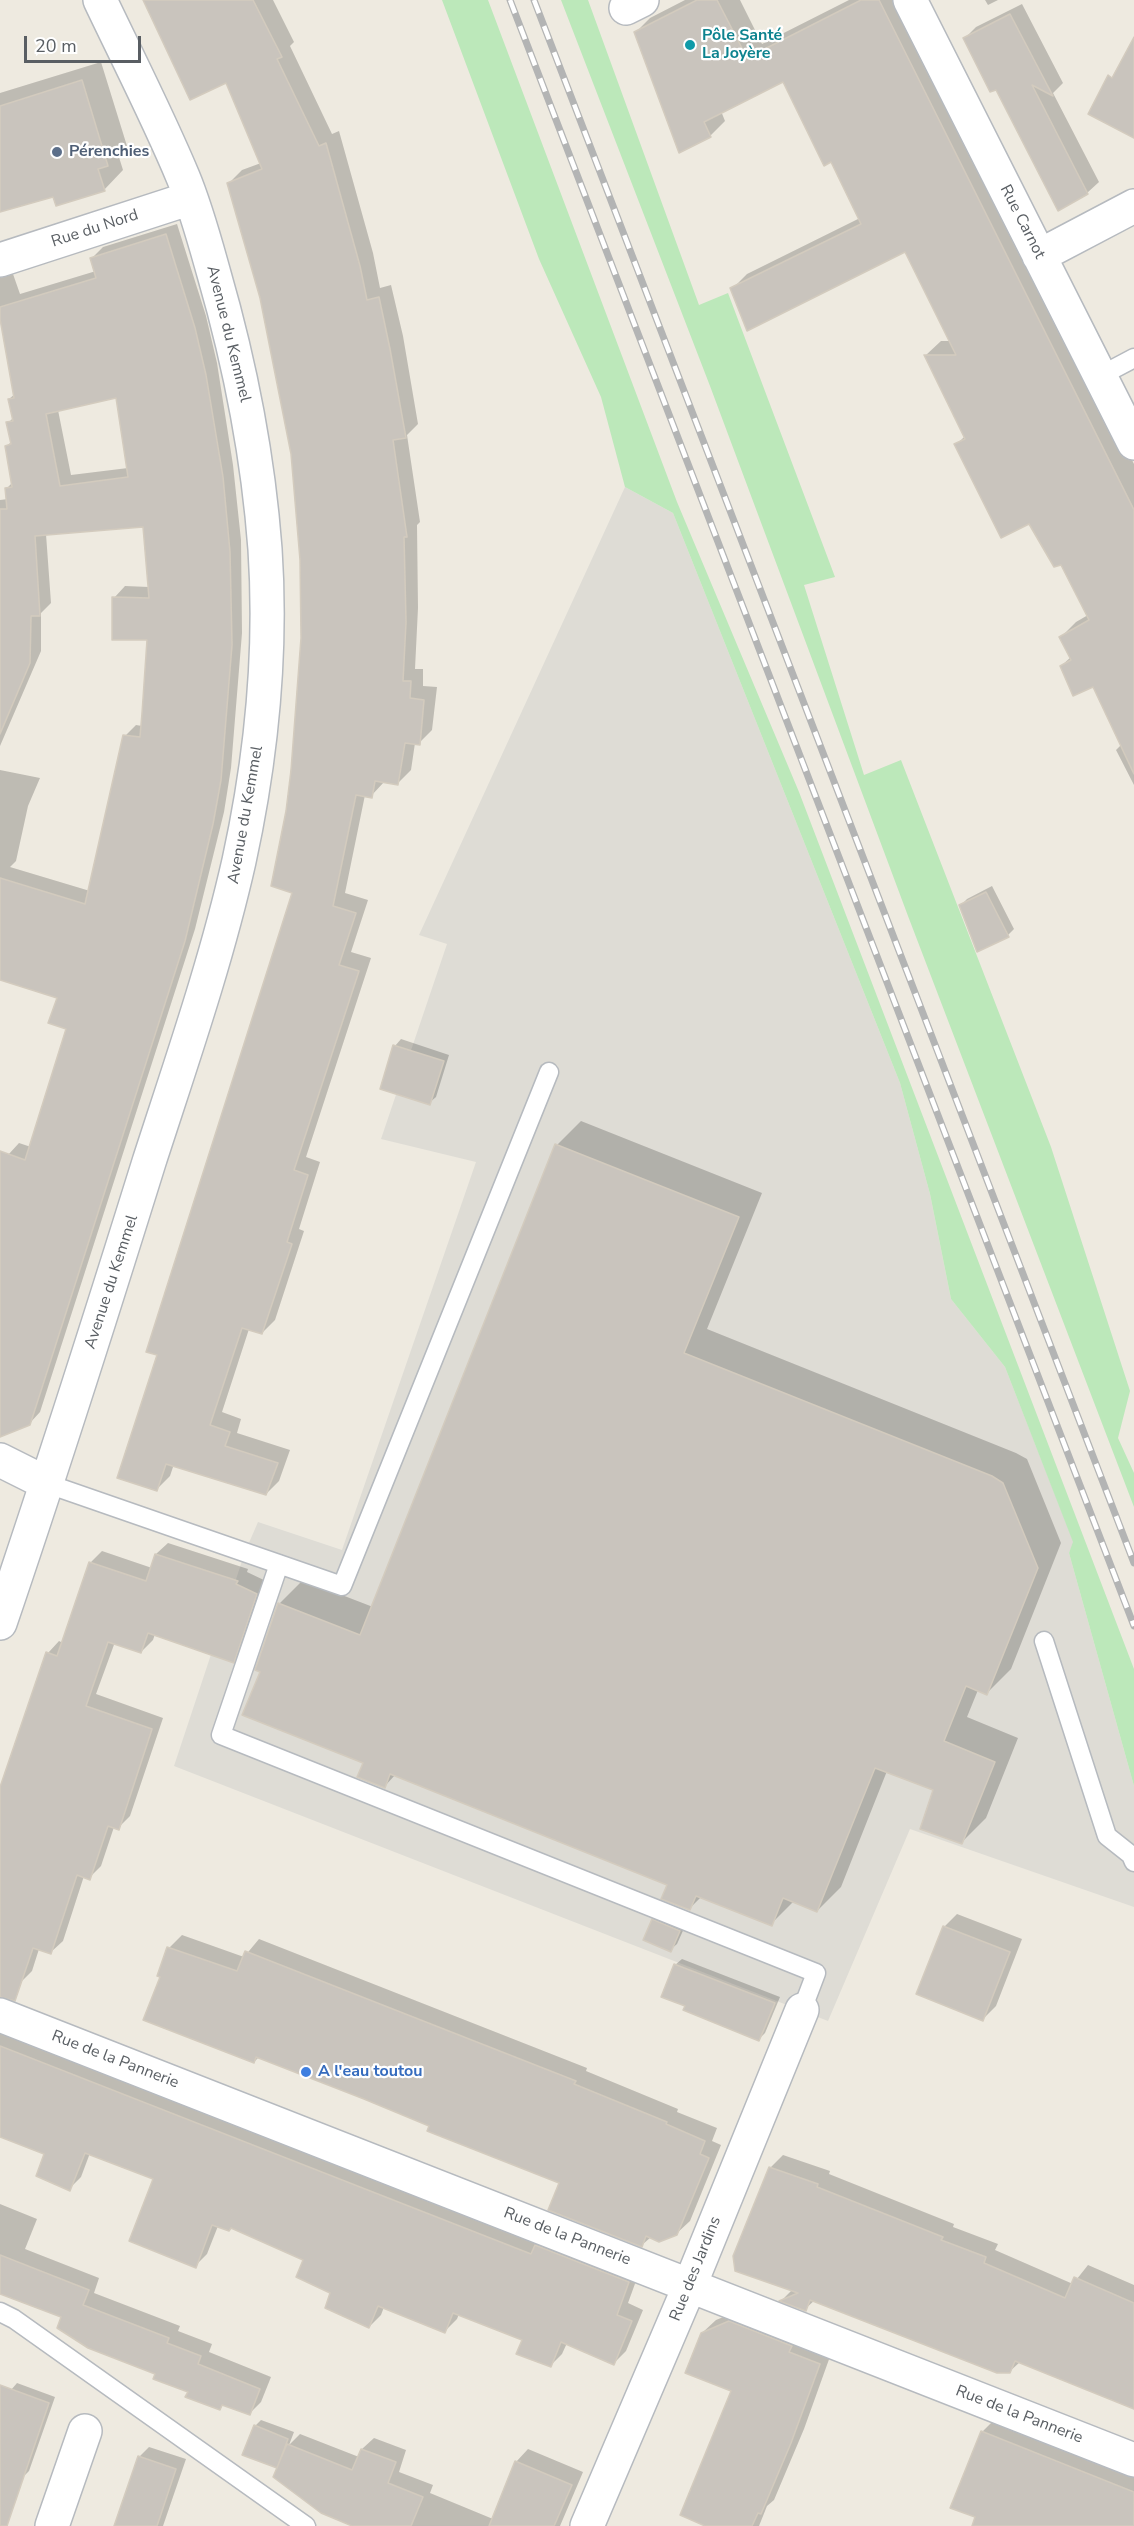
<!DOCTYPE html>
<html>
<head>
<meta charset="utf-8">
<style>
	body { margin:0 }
	#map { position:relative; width:1134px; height:2526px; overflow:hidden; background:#eeeae0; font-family:"Nunito Sans",sans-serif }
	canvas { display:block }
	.scale { position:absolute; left:24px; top:36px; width:117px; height:27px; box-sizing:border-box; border:3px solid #595e63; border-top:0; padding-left:8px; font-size:18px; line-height:21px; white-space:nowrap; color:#595e63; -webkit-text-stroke:4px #fff; paint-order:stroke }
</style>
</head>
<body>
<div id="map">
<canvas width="1134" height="2526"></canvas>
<div class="scale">20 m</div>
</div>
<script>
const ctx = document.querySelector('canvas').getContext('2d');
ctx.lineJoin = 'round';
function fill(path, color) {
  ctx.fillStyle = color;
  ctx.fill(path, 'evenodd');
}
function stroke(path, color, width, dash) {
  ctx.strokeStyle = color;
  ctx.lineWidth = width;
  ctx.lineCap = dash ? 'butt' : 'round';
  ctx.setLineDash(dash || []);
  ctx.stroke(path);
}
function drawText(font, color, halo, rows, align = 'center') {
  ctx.font = font + ' "Nunito Sans",sans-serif';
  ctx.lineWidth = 4.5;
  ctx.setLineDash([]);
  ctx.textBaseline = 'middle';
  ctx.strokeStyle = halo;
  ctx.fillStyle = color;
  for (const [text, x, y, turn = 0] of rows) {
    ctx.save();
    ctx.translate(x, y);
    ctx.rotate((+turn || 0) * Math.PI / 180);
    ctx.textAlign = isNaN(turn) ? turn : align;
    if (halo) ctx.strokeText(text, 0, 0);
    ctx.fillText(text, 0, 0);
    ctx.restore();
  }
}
const industrial = new Path2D(`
	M625 487 673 513 900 1083 930 1194 951 1299 1005 1367 1074 1543 1069 1553 1134 1786V1907L910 1829 828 2021 174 1766 245 1552 258 1522 342 1550 476 1162 381 1139 447 944 419 935Z`);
const green = new Path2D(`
	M442 0H488L677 502 799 792 1134 1669V1786L1069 1553 1073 1542 1005 1367 951 1299 930 1194 900 1083 673 513 625 487 601 397 539 259Z
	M561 0H588L699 305 728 293 835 577 804 585 864 775 901 760 1051 1147 1130 1391 1118 1438 1134 1473V1507L908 916 710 386Z`);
const shadow = new Path2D(`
	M145 0H273L294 42 290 46 332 134 339 131 373 253 380 288 391 285 403 336 418 424 407 435 420 522 417 525 418 608 415 669H423V686L437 687 432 730 419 743H415L411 770 398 783 385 781 371 796 365 795 345 893 368 900 351 952 371 958 306 1157 320 1162 299 1229 304 1231 275 1320 262 1333 249 1329 222 1412 241 1419 237 1433 290 1450 279 1481 266 1494 174 1464 170 1476 157 1489 159 1354 294 892 287 811 303 638 301 560 292 453 262 298 229 183 242 170 261 163 226 81Z
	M685 0H740L762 44 849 0H901L1134 464V785L1116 750 1122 744 1093 685 1061 666 1071 657 1061 637 1076 622 1088 615 1062 563 1030 522 956 445 965 436 926 355 941 341H951L905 250 732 289 747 274 860 218 832 160 784 80 721 111 725 121 710 136 635 33 650 18Z
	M985 0H998L988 5Z
	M1022 4 1063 83 1053 93 1099 182 1087 193 1058 209 996 88 965 38 976 27Z
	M101 62 127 146 118 154 123 170 104 190 54 195 0 193V93Z
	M177 224 206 316 217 363 233 465 241 540 242 633 231 768 224 812 195 929 40 1412 29 1424H0V1179L8 1155 19 1143 31 1147 68 1028 59 997 0 978V770L40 778 28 806 16 861 10 867 90 891 125 736 136 725 142 726 149 639 114 598 125 586 149 587 145 526 46 534 51 603 41 613V651L0 746V500L8 499 6 489 13 482 7 446 12 441 8 423 13 418 9 399 15 394 2 320H0V278L13 274 20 294 96 271 92 258 103 247ZM117 396 128 468 71 475 58 410Z
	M992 886 1014 929 1008 935 961 905 967 899Z
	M401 1039 449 1055 436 1097 429 1103 395 1046Z
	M581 1121 762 1193 707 1329 1016 1453 1027 1459 1061 1543 1011 1669 987 1693 978 1690 967 1717 1018 1738 986 1818 962 1842 935 1789 887 1771 841 1887 817 1911 794 1901 771 1924 701 1897 689 1909 669 1884 396 1774 384 1787 365 1762 262 1671 279 1604 303 1580 373 1607 557 1145Z
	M168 1543 248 1569 247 1572 268 1582 245 1649 233 1661 155 1634 153 1640 141 1652 115 1642 96 1694 163 1718 130 1816 118 1828 114 1827 101 1866 89 1878 84 1876 63 1941 51 1952 39 1949 32 1971 20 1983 0 1792 48 1653 59 1641 63 1643 90 1563 102 1551 152 1568 156 1554Z
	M659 1914 686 1924 677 1944 670 1950 653 1920Z
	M957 1914 1022 1939 996 2006 983 2019 944 1927Z
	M182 1935 244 1957 259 1939 587 2068 586 2071 678 2109 677 2112 717 2128 712 2141 721 2145 690 2221 676 2234 651 2237 642 2245 561 2182 431 2125 259 2057 254 2062 162 1977 169 1948Z
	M682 1959 780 1997 765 2033 759 2039 686 2005 675 1965Z
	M0 2030 640 2270 628 2303 643 2310 626 2351 614 2363 567 2343 562 2354 550 2366 524 2339 459 2314 457 2319 445 2331 384 2307 381 2315 369 2327 332 2292 305 2259 232 2227 218 2226 207 2254 195 2266 155 2178 90 2153 81 2177 69 2189 46 2153 0 2135Z
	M783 2155 830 2171 829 2174 954 2224 953 2227 998 2244 995 2250 1073 2284 1088 2265 1134 2285V2407L1020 2362 1009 2372 815 2300 805 2309 782 2300 792 2290 770 2168Z
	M0 2204 37 2219 25 2249 99 2278 94 2293 180 2326 178 2331 212 2344 209 2352 271 2377 261 2402 249 2414 224 2404 220 2409 63 2316 0 2292Z
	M743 2309 832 2351 804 2429 774 2500 767 2506 759 2526H703L733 2390 702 2333 716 2320Z
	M17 2383 55 2397 29 2471 23 2477 0 2470V2421L11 2390Z
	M995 2419 1134 2475V2526H973L977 2516 982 2432Z
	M261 2420 294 2432 289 2445 300 2434 359 2457 362 2449 374 2438 406 2450 399 2472 433 2485 430 2493 493 2519 516 2462 528 2449 583 2472 560 2526H356L281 2462 277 2466 255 2426Z
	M149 2447 186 2459 163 2526H115L139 2457Z`);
const building = new Path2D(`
	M143 0H253L282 57 277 59 319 146 326 143 360 266 367 300 379 297 390 349 406 438 393 440 407 537H404L406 622 403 681H411L410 698 424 700 420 745 405 743 398 785 375 781 372 798 356 795 333 906 356 913 339 965 359 971 294 1170 308 1175 287 1242 292 1244 262 1334 242 1328 210 1425 230 1432 225 1446 278 1463 266 1495 166 1464 157 1491 117 1478 157 1355 146 1352 292 893 271 886 286 811 291 770 301 638 300 560 291 454 260 298 227 183 262 169 226 83 190 100Z
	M697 0H717L747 58 861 0H879L1134 510V774L1093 687 1073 696 1060 666 1071 660 1059 637 1089 620 1061 565 1054 567 1029 524 1001 538 954 444 965 439 924 355H956L905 252 747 331 730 288 861 224 831 162 824 166 783 82 704 122 711 137 679 153 634 32Z
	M1010 14 1053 96 1032 85 1088 194 1058 211 996 90 990 92 963 38Z
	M1134 37V138L1088 114 1108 75 1112 78Z
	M82 80 108 166 98 169 105 191 56 206 53 197 0 212V106Z
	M166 234 195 328 206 375 223 477 230 552 232 645 221 780 213 824 185 941 30 1425 0 1437V1151L25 1160 66 1029 48 1023 57 998 0 980V878L85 904 123 735 140 737 142 713 147 640H112V597L149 598 143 527 35 536 40 616H31L30 663 0 734V509H7L5 488 12 487 5 446 11 444 6 422 13 421 8 399 14 398 0 319V307L96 278 90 258ZM116 398 128 477 60 486 46 414Z
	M986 892 1009 937 977 952 959 905Z
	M393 1045 444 1061 430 1105 380 1089Z
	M555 1144 739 1217 684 1353 992 1476 1003 1483 1038 1568 987 1695 966 1686 944 1741 995 1762 962 1844 920 1829 933 1790 875 1768 817 1912 783 1898 772 1926 696 1896 690 1910 661 1899 667 1885 390 1774 385 1788 357 1777 363 1763 242 1715 260 1672 255 1670 278 1603 360 1635Z
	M155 1554 238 1581 236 1584 257 1594 234 1663 148 1633 141 1653 108 1642 86 1706 152 1729 119 1830 108 1826 90 1880 77 1875 51 1954 33 1948 15 2001 0 1997V1787L46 1652 57 1656 89 1562 146 1581Z
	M652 1919 680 1931 671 1952 643 1940Z
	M943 1926 1010 1952 983 2021 916 1994Z
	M167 1947 237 1971 245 1951 576 2081 574 2084 667 2122 666 2124 705 2141 700 2154 709 2158 677 2235 659 2242 646 2236 642 2247 548 2210 559 2183 427 2131 429 2126 364 2099 256 2057 254 2063 143 2020 160 1977 157 1976Z
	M674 1964 775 2003 759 2041 683 2010 685 2006 661 1997Z
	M0 2046 531 2254 535 2245 629 2282 617 2315 632 2321 614 2365 561 2342 551 2367 516 2354 522 2340 453 2313 445 2333 378 2306 369 2328 325 2308 330 2293 296 2277 303 2260 231 2228 229 2231 212 2225 196 2268 129 2241 153 2179 85 2153 70 2191 36 2176 44 2154 0 2137Z
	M769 2167 818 2184 817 2187 943 2237 941 2240 986 2257 984 2263 1065 2298 1074 2277 1134 2303V2409L1015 2361 1010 2373H997L810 2300 806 2311 779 2301 798 2293 735 2271 733 2256Z
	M0 2255 89 2290 83 2305 169 2338 167 2343 201 2356 198 2364 260 2389 250 2415 222 2405 220 2410 185 2397 188 2392 153 2379 155 2374 88 2348 57 2328 61 2317 0 2294Z
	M729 2321 792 2346 789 2352 820 2364 791 2443 761 2514 758 2513 752 2526H705L680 2515 731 2391 685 2373 701 2333Z
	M0 2385 49 2403 7 2526H0Z
	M254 2425 288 2439 277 2468 242 2455Z
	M981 2431 1134 2492V2526H972L975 2517 950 2508Z
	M287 2444 352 2470 361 2449 396 2462 388 2483 423 2497 411 2526H352L321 2513 273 2477Z
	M138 2456 176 2469 157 2526H114Z
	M515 2461 572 2485 554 2526H489Z`);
const service = new Path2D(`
	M1100 376 1134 358
	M48 1484 342 1586 549 1072
	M279 1564 221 1735 816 1973 802 2010
	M1044 1641 1107 1836 1131 1855 1134 1862
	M0 2312 14 2319 306 2526`);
const minor = new Path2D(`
	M910 0 1134 443
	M626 8 642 0
	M1039 256 1134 206
	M0 260 191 198
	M0 1460 48 1484
	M0 1623C52 1470 101 1316 149 1162 181 1063 216 963 239 861 261 760 272 653 265 549 258 455 240 364 214 274 205 242 196 208 183 177 158 117 128 59 100 0
	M0 2015 1134 2460
	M52 2526 85 2431
	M587 2526 690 2285 802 2010`);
const rail = new Path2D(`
	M510 0 1134 1626
	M534 0 1134 1563`);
const markers = [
	[690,45,6,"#0f9aa8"],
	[57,152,6,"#5c6f8a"],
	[306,2072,6,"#3f7fe0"]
];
const cultureNames = [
	["Pôle Santé",702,36],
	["La Joyère",702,54]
];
const serviceNames = [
	["Pérenchies",69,152]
];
const streetNames = [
	["Rue Carnot",1022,222,63],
	["Rue du Nord",95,229,-18],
	["Avenue du Kemmel",228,334,76],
	["Avenue du Kemmel",246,815,-80],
	["Avenue du Kemmel",112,1282,-72],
	["Rue de la Pannerie",115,2060,21],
	["Rue de la Pannerie",567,2237,21],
	["Rue des Jardins",696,2269,-68],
	["Rue de la Pannerie",1019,2415,21]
];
const shopNames = [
	["A l'eau toutou",318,2072]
];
fill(industrial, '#dedcd5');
fill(green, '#bce8ba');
fill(shadow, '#0003');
fill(building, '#c9c4bd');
stroke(building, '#d3cbbe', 1.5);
stroke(service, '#b6babf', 21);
stroke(minor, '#b6babf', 36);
stroke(service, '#fff', 18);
stroke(minor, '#fff', 33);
stroke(rail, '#b3b4b4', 7);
stroke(rail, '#fff', 4.5, [14]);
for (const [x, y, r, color] of markers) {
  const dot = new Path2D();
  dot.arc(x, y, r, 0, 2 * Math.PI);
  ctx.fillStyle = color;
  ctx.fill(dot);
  stroke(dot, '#fff', 2);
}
drawText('bold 16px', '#0d838f', '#fff', cultureNames, 'left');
drawText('bold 16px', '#4e5e75', '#fff', serviceNames, 'left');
drawText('16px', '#595e63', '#fff', streetNames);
drawText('bold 16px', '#366cbe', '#fff', shopNames, 'left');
</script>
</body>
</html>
